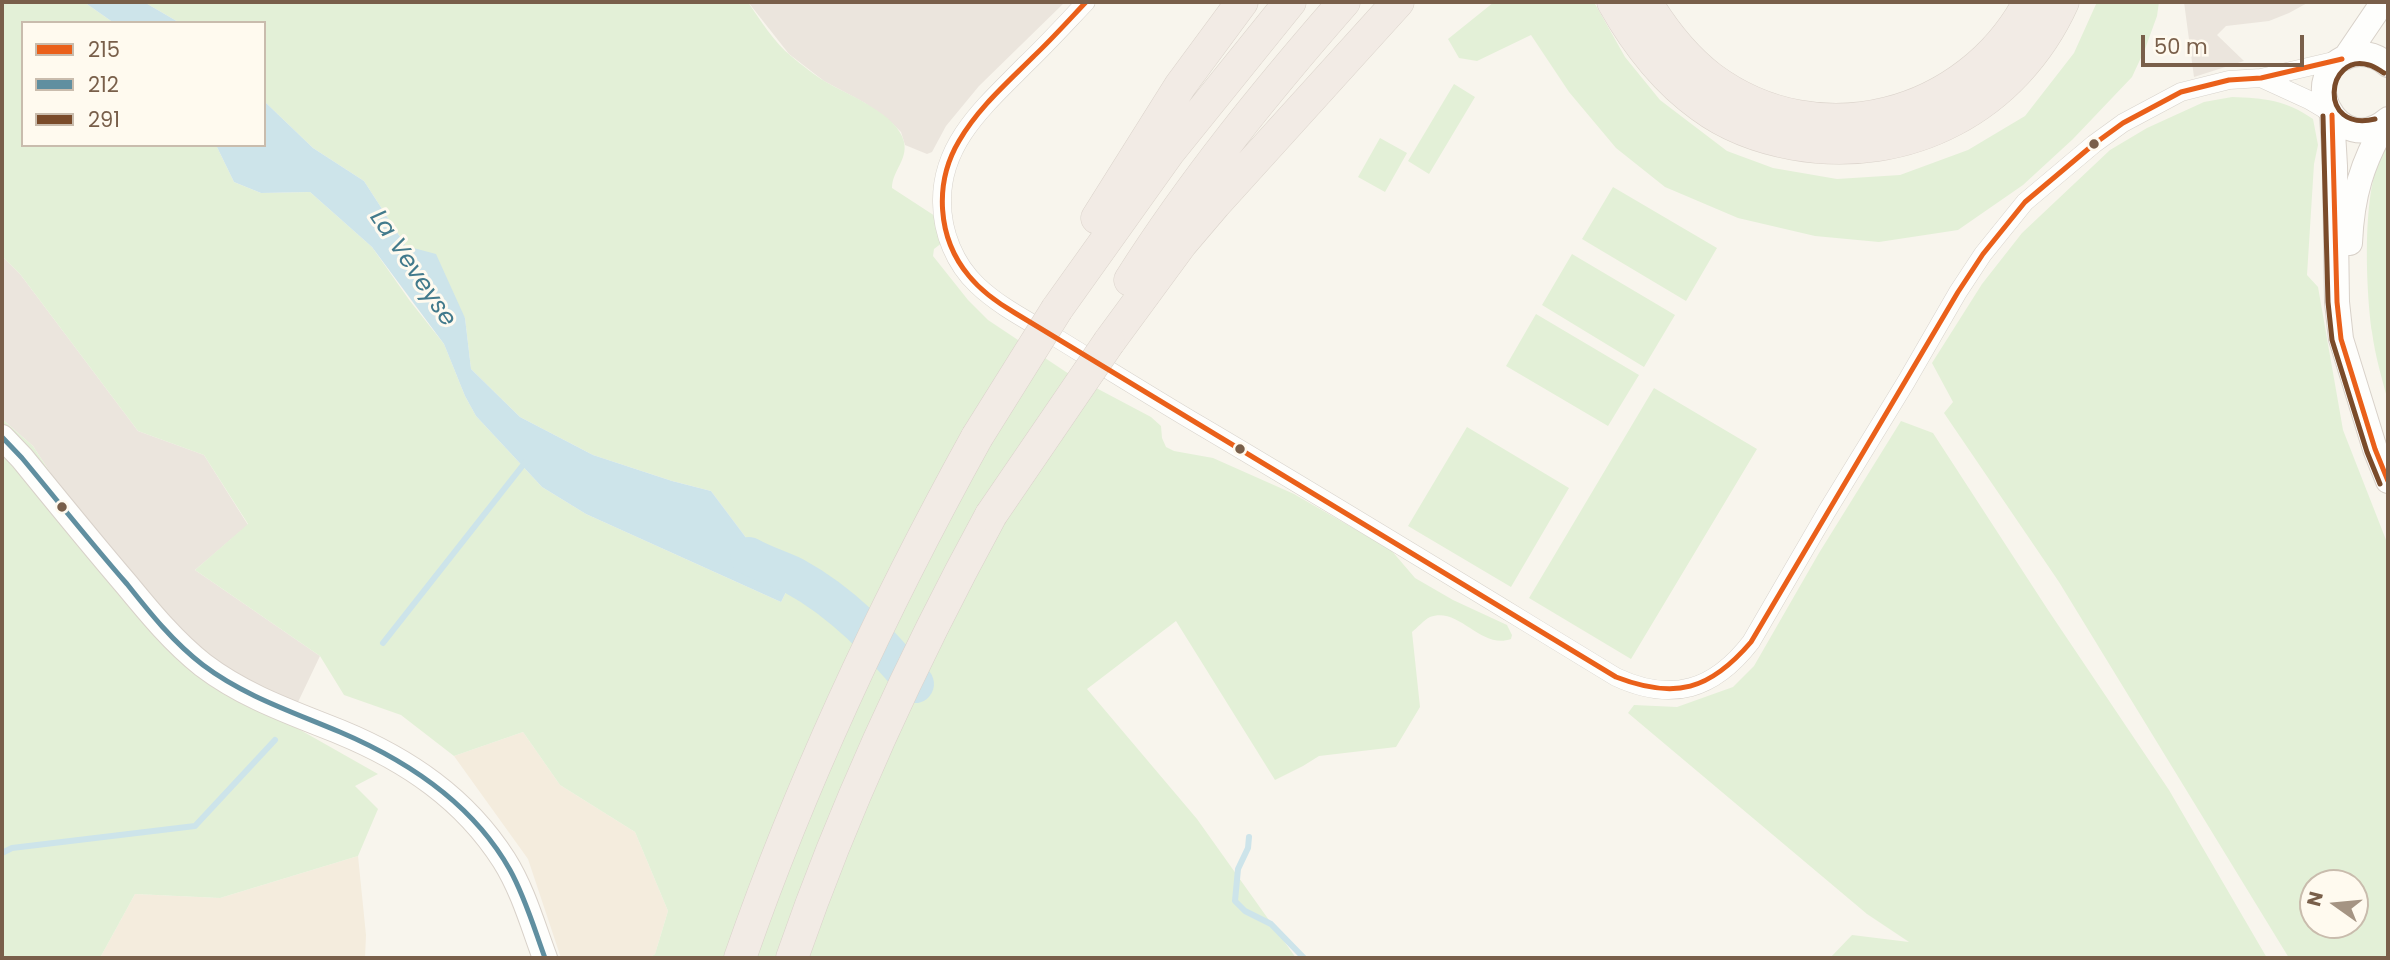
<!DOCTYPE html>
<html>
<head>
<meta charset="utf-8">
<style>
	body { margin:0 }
	#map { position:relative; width:2390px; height:960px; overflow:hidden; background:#f8f5ed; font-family:Poppins,sans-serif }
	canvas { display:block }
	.frame { position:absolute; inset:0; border:4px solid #795f4a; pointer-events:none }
	.legend { position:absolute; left:21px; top:21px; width:245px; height:126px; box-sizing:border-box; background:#fffaef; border:2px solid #c9bcad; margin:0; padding:9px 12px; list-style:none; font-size:21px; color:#795f4a }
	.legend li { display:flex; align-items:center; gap:14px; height:35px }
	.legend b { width:35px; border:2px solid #c9bcad }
	.north { position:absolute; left:2299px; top:869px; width:70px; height:70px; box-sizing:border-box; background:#fffaef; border:2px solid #c9bcad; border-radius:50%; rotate:285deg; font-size:19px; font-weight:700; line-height:28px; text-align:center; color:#795f4a }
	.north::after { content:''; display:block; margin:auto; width:24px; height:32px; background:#a59483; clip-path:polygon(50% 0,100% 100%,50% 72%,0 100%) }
	.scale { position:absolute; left:2141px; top:35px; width:163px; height:32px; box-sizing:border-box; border:4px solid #795f4a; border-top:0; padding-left:9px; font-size:21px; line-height:24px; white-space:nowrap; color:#795f4a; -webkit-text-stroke:5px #fffaef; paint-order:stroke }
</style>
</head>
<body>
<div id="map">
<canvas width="2390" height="960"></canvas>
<div class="frame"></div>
<ul class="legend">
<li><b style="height:9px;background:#ea601a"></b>215</li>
<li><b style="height:9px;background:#608fa0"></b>212</li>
<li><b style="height:9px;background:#7a4b2a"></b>291</li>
</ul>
<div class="north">N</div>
<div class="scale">50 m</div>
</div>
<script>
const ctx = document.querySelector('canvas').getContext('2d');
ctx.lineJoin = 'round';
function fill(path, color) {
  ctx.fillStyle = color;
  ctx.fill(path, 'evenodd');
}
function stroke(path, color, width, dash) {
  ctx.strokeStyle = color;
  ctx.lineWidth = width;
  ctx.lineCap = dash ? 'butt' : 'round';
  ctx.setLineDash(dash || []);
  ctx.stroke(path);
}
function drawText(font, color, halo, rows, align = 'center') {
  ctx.font = font + ' Poppins,sans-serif';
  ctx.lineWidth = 6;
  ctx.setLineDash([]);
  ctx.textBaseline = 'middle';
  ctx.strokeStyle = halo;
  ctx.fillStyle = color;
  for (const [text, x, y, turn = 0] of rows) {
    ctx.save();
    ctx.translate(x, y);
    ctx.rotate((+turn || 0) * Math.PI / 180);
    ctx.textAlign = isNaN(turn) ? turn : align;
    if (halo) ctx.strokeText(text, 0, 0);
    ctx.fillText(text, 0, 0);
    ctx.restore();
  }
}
const residential = new Path2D(`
	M523 732 560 785 635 832 668 911 655 954 649 958H561L528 859 454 756Z
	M358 856 366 935 365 958H100L135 894 220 898Z`);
const industrial = new Path2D(`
	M748 2H1065L979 86 946 126 932 152 927 154 905 145 901 132 893 124 865 103 824 81 789 54Z
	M2184 2H2309L2289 13 2269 21 2226 26 2217 35 2244 61 2194 77Z
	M2 256 20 274 138 431 204 455 248 525 195 570 320 656 288 723 148 624 33 446 2 419Z`);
const green = new Path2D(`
	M2 2H84L114 23H23V145H216L234 182 261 193 310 192 372 247 410 301 444 344 465 396 476 416 542 487 586 514 781 602 798 568 753 547 711 491 672 481 593 455 520 417 471 369 465 318 406 246 364 181 313 148 264 101V23H180L144 2H748C760 20 774 42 791 56 802 65 814 75 826 82 848 95 898 114 904 142 908 160 892 171 892 188L935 216 951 236 934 249 933 256 968 300 988 320 1066 372 1151 417 1161 426 1162 438 1166 447 1174 451 1213 458 1294 494 1391 550 1415 578 1453 600 1507 625 1512 635 1511 639C1481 650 1459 606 1430 617 1424 620 1417 628 1412 632L1420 707 1396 747 1319 756 1303 766 1275 780 1176 621 1087 689 1197 819 1296 958H649L655 954 668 911 635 832 560 785 523 732 454 756 401 715 344 695 320 656 195 570 248 524 204 455 138 431 20 274 2 256Z
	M1494 2H1594L1625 57 1660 100 1727 151 1773 168 1837 179 1900 175 1968 150 2025 116 2074 53 2097 2H2159L2157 16 2145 49 2132 77 2073 139 2023 185 1958 230 1879 242 1815 236 1738 218 1665 187 1616 148 1569 92 1531 35 1477 61 1459 58 1448 39Z
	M1454 84 1475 97 1429 174 1408 161Z
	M2232 97C2264 98 2286 100 2313 119L2318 145 2314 164 2307 275 2318 287 2343 430 2388 545V958H2289L2059 582 1944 413 1953 402 1932 363 1982 284 2022 233 2110 150 2147 128 2204 102ZM2313 883H2355V925H2313Z
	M1380 138 1407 153 1385 192 1358 177Z
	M2388 145V401C2382 379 2375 355 2372 332 2366 291 2360 176 2388 145Z
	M1613 187 1717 248 1686 301 1582 239Z
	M1572 254 1675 315 1644 367 1542 305Z
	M1536 314 1639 375 1608 426 1506 366Z
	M1654 388 1757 449 1631 659 1529 598Z
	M2 419 33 446 148 625 288 723 378 774 355 786 378 809 358 856 220 898 135 894 100 958H2Z
	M1901 421 1933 433 2048 610 2169 790 2267 958H1830L1852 935 1909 942 1867 914 1628 713 1634 705 1677 707 1733 687 1754 666 1819 553Z
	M1467 427 1569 488 1511 587 1408 526Z`);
const water = new Path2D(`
	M84 2H144L180 23H114Z
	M264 101 313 148 364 181 406 246 436 254 465 318 471 369 520 417 593 455 672 481 711 491 753 547 798 568 781 602 586 514 542 487 476 416 465 396 444 344 372 247 310 192 261 193 234 182 216 145H264Z`);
const stream = new Path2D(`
	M383 643 527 460
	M1249 837 1248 848 1238 869 1235 901 1245 911 1271 924 1304 958
	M2 853 12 848 195 826 275 740`);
const river = new Path2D(`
	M749 556C763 564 779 569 794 576 842 602 881 643 915 684`);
const street = new Path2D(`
	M1086 2C1066 23 1046 45 1025 65 987 104 941 142 942 202 942 233 955 264 977 285 1000 307 1029 321 1055 337 1104 367 1152 397 1201 426 1340 508 1478 593 1616 677 1672 703 1714 690 1751 642L1827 511 1906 382 1958 292 1983 254 2025 202 2094 144 2123 123 2181 92 2229 80 2261 78 2342 59
	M2261 78 2309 100 2331 113`);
const secondary = new Path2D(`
	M2345 58 2383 2
	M2388 65C2378 56 2366 52 2352 55 2293 71 2338 162 2388 119
	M2332 115 2335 166 2337 302 2341 339 2375 449 2388 481
	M2350 243C2352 196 2362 162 2386 122
	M2 437 22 458C57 501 91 543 127 585 150 613 174 642 203 665 245 697 293 713 340 732 408 760 465 799 504 860 523 890 533 926 545 958`);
const highway = new Path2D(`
	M1613 2C1636 43 1663 79 1701 106 1728 126 1761 138 1794 144 1908 164 2015 108 2063 2
	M1646 2C1663 30 1685 58 1711 78 1819 158 1968 117 2029 2
	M1097 218 1180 86 1242 2
	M1130 280C1193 181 1267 90 1344 2
	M1057 309 1169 152 1290 2
	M1109 342 1181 244 1215 204 1398 2
	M740 958C803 777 884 605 977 437
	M792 958C845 805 913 658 991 515`);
const highwayBridge = new Path2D(`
	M977 437 1057 309
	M991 515 1109 342`);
const bus1 = new Path2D(`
	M1086 2C1069 20 1052 39 1034 56 1007 83 978 108 959 141 934 183 937 238 969 276 982 292 998 303 1015 313L1616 677C1675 700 1710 690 1751 642L1958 292 1983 254 2025 202 2094 144 2123 123 2181 92 2229 80 2261 78 2342 59
	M2332 115 2337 302 2341 339 2375 449 2388 481`);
const bus2 = new Path2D(`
	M2 437 22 458C57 500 91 543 127 584 150 613 173 642 203 665 244 696 293 712 340 732 408 761 473 804 510 870 525 897 534 928 545 958`);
const bus3 = new Path2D(`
	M2323 116 2328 302 2332 340 2367 452 2380 484
	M2375 119C2317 133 2326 52 2369 65 2374 66 2379 70 2384 73`);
const markers = [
	[2094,144,6,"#795f4a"],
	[1240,449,6,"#795f4a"],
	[62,507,6,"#795f4a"]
];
const waterNames = [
	["La Veveyse",412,269,56]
];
fill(residential, '#f4ecdd');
fill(industrial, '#ebe5dd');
fill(green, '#e3f0d7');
fill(water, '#cde4ea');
stroke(stream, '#cde4ea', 6);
stroke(river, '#cde4ea', 38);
stroke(street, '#d7d2cb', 19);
stroke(secondary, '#d8d1c9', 26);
stroke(highway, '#dad2ca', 33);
stroke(street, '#fefefc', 18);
stroke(secondary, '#fefefc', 24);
stroke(highway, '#f2ebe5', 32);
stroke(highwayBridge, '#dad2ca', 33, []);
stroke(highwayBridge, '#f2ebe5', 32);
stroke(bus1, '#ea601a', 5);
stroke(bus2, '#608fa0', 5);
stroke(bus3, '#7a4b2a', 5);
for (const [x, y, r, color] of markers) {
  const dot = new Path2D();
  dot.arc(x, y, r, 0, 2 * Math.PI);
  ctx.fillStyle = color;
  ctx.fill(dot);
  stroke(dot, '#fffaef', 2.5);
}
drawText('italic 24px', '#427a8c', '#fffaef', waterNames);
</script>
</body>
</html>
